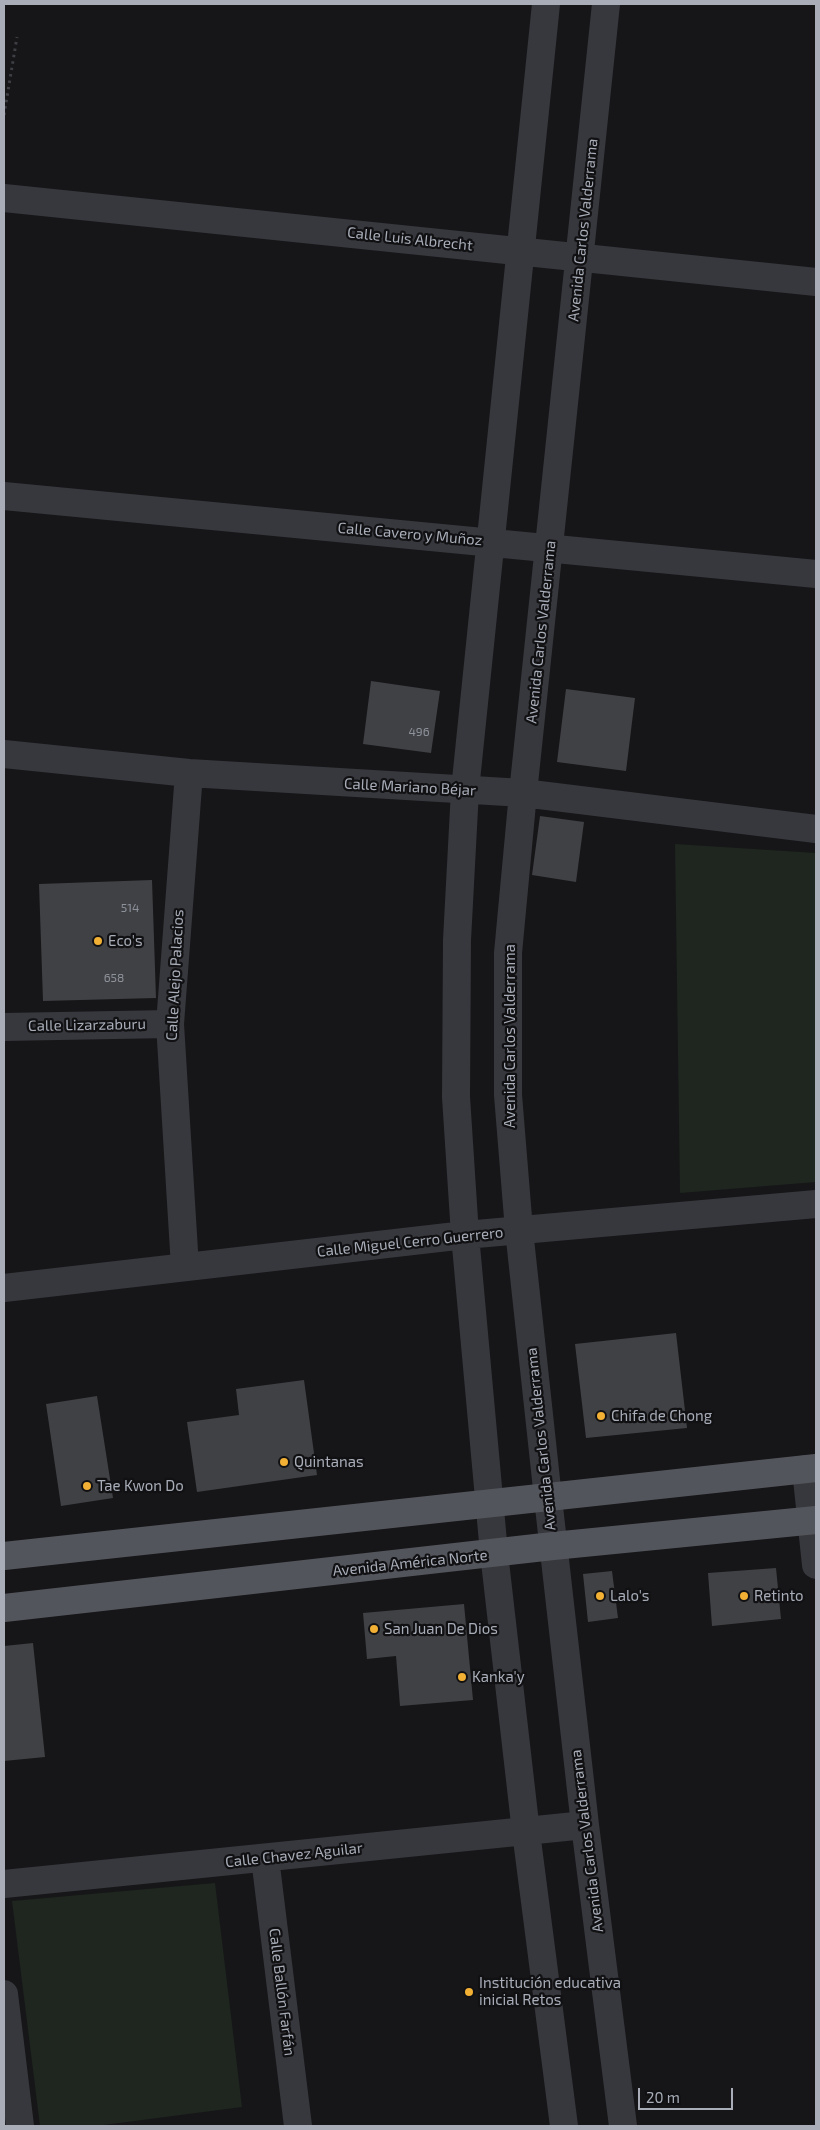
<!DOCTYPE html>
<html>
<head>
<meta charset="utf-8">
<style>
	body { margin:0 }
	#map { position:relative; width:820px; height:2130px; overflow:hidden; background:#161618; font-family:"Exo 2",sans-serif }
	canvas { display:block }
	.frame { position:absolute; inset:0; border:5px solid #a8adb8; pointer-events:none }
	.scale { position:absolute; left:638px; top:2088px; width:95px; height:22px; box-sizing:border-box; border:2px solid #a8adb8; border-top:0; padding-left:6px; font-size:15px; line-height:18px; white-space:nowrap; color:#a8adb8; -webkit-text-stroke:4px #111113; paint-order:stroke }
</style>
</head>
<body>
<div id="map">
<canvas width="820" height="2130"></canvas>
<div class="frame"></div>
<div class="scale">20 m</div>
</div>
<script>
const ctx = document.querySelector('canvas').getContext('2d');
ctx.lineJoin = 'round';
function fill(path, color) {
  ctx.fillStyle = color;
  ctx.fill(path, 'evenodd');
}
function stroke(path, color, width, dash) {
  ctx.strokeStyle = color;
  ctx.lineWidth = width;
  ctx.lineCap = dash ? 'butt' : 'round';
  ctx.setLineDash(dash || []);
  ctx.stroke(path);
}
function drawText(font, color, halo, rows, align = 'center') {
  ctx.font = font + ' "Exo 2",sans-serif';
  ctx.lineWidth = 4.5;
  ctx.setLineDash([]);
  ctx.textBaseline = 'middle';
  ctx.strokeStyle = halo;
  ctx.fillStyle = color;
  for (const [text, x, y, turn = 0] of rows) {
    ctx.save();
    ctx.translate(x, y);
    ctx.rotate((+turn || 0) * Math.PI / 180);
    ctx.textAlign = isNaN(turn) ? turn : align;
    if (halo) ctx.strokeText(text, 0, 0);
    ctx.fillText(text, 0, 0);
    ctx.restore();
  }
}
const green = new Path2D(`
	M675 844 816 853V1182L680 1193Z
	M215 1883 242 2107 96 2126H40L12 1901Z`);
const building = new Path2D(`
	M371 681 440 691 431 753 363 744Z
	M566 689 635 698 626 771 557 762Z
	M540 816 584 822 576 882 532 875Z
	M152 880 156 998 43 1001 39 884Z
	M676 1333 687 1428 586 1438 575 1344Z
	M304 1380 317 1475 197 1492 187 1422 239 1415 236 1389Z
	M97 1396 113 1498 61 1506 46 1404Z
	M776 1568 781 1619 712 1626 708 1573Z
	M612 1571 618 1618 588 1622 583 1574Z
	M464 1604 473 1700 400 1706 396 1656 367 1659 363 1613Z
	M33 1643 45 1757 4 1761V1646Z`);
const path = new Path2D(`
	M4 115 17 37`);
const minor = new Path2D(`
	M546 4 465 790 457 940 456 1097 465 1235 494 1553 526 1832 564 2126
	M606 4 523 793 508 953V1095L519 1230 548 1498 585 1825 623 2126
	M4 198 816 282
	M4 496 816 574
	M4 754 189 773 523 793 816 829
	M4 1027 170 1024
	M185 1267 170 1024 189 773
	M4 1288 465 1235 816 1204
	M806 1469 816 1565
	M265 1858 298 2126
	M4 1884 585 1825
	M4 1994 20 2126`);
const major = new Path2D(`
	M4 1556 816 1468
	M4 1608 553 1546 816 1520`);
const markers = [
	[98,941,5,"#f2b134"],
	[601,1416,5,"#f2b134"],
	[284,1462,5,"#f2b134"],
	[87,1486,5,"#f2b134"],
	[600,1596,5,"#f2b134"],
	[744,1596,5,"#f2b134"],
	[374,1629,5,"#f2b134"],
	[462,1677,5,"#f2b134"],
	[469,1992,5,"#f2b134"]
];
const numberNames = [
	["496",419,732],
	["514",130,908],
	["658",114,978]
];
const streetNames = [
	["Avenida Carlos Valderrama",583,230,-84],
	["Calle Luis Albrecht",410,239,6],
	["Calle Cavero y Muñoz",410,534,5],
	["Avenida Carlos Valderrama",541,632,-84],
	["Calle Mariano Béjar",410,787,3],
	["Calle Alejo Palacios",175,975,-87],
	["Calle Lizarzaburu",87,1025,-1],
	["Avenida Carlos Valderrama",510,1036,-90],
	["Calle Miguel Cerro Guerrero",410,1242,-6],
	["Avenida Carlos Valderrama",541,1439,-96],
	["Avenida América Norte",410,1563,-6],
	["Avenida Carlos Valderrama",587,1841,-97],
	["Calle Chavez Aguilar",294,1855,-6],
	["Calle Ballón Farfán",282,1992,83]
];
const poiNames = [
	["Eco's",108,941],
	["Chifa de Chong",611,1416],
	["Quintanas",294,1462],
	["Tae Kwon Do",97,1486],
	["Lalo's",610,1596],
	["Retinto",754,1596],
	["San Juan De Dios",384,1629],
	["Kanka'y",472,1677],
	["Institución educativa",479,1983],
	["inicial Retos",479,2000]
];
fill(green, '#1e261f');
fill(building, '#404145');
stroke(path, '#3d3f44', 3, [2.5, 4]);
stroke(minor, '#37383d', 28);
stroke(major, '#53555c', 28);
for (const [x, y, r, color] of markers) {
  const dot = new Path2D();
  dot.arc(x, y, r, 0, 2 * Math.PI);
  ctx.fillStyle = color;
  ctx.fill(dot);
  stroke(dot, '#111113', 2);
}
drawText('12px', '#8e929b', null, numberNames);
drawText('15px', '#a8adb8', '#111113', streetNames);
drawText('15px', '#a8adb8', '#111113', poiNames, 'left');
</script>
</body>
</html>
